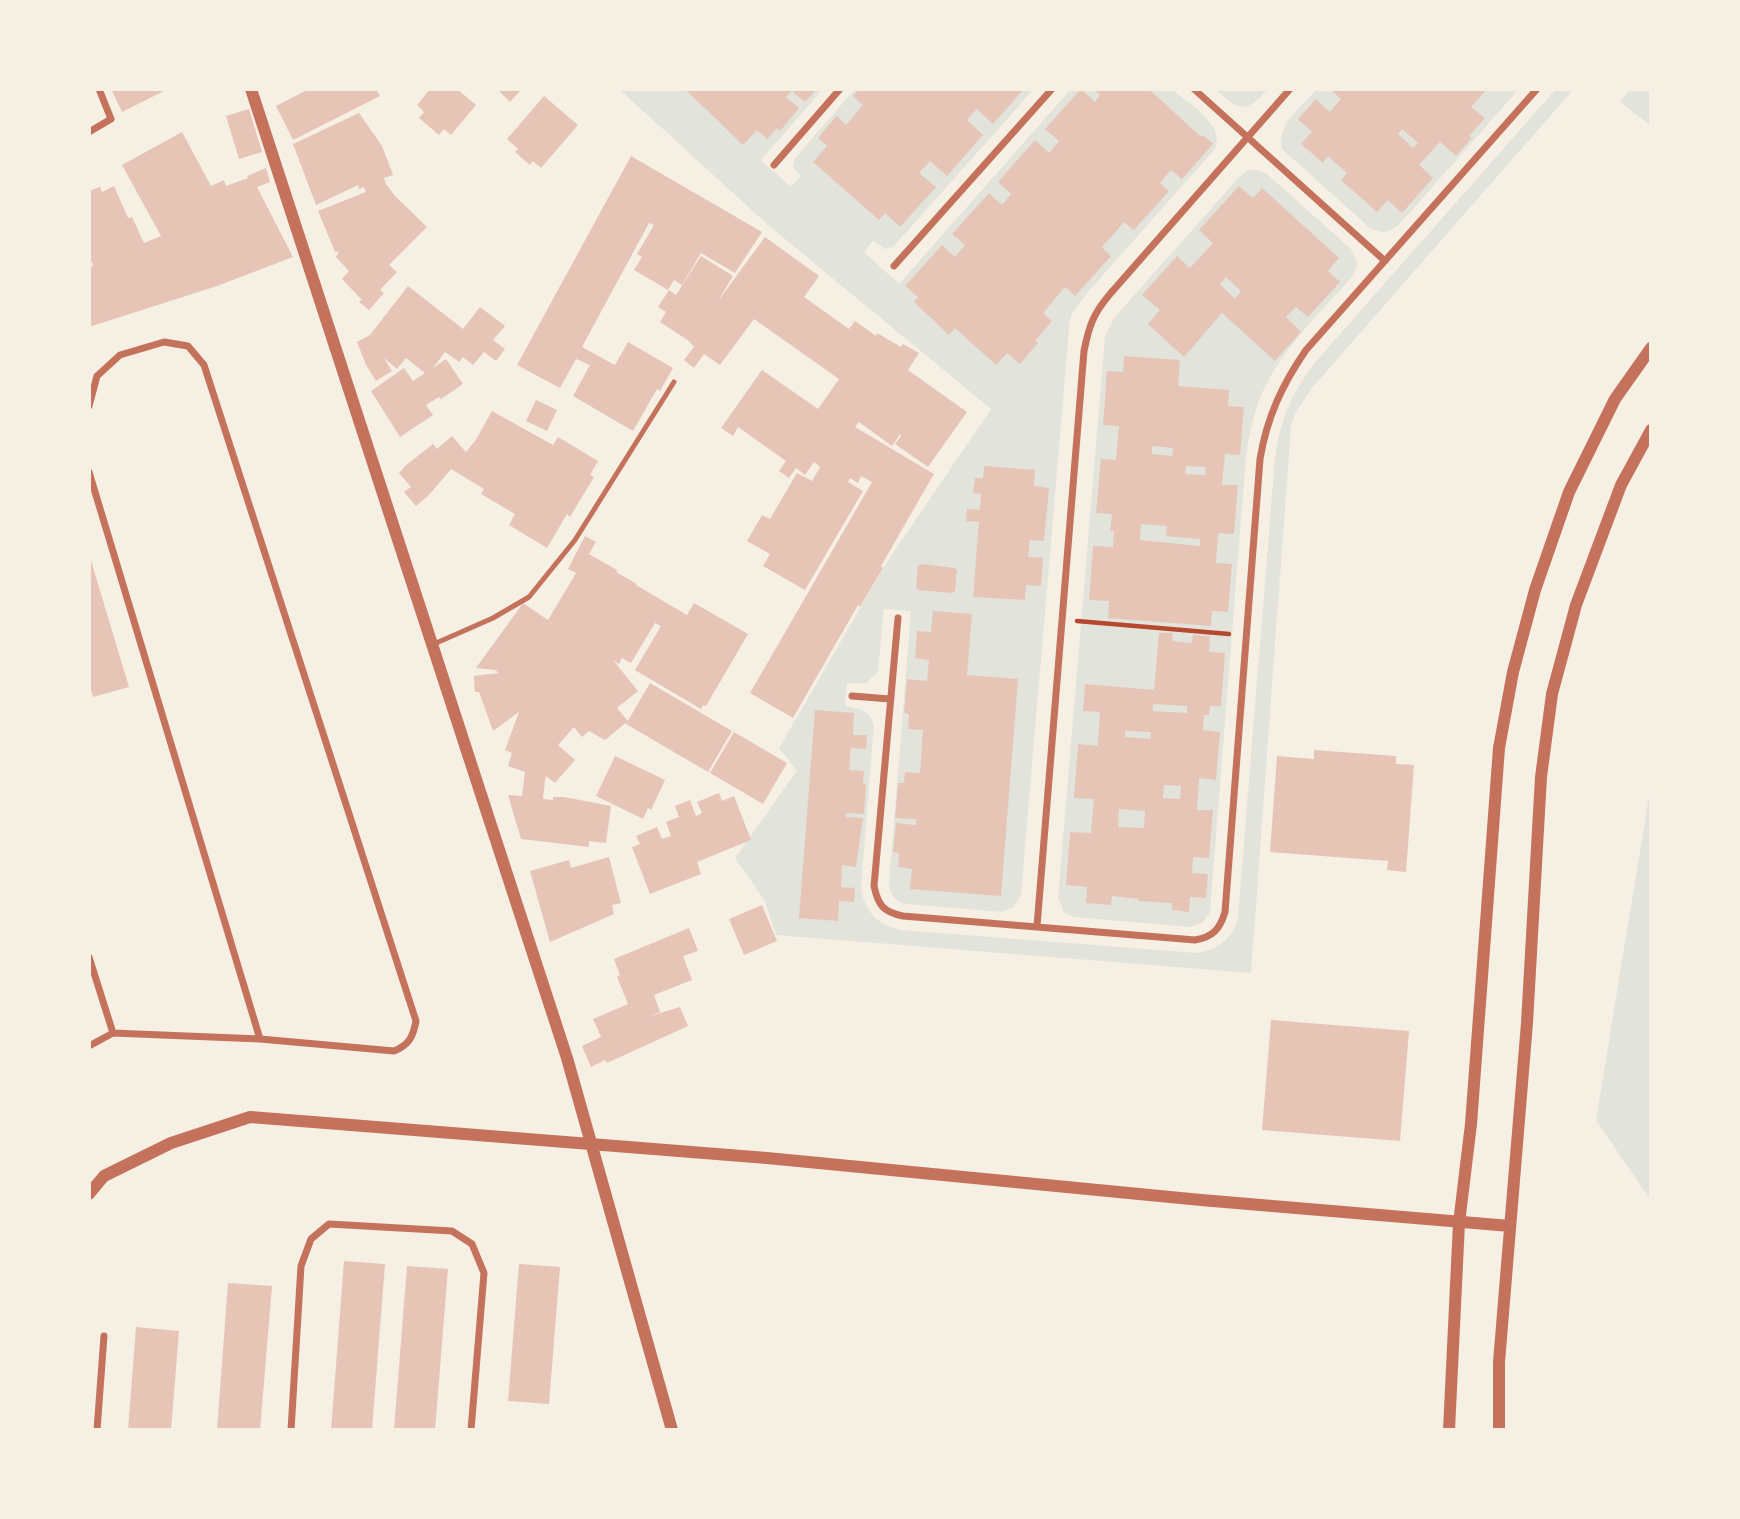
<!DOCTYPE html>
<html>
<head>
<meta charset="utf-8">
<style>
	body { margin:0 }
	#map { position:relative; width:1740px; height:1519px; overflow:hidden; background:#f6efe4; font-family:"IBM Plex Sans",sans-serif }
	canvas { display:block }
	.frame { position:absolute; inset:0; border:91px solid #f6efe4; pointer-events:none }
</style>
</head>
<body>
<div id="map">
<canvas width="1740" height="1519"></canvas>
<div class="frame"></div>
</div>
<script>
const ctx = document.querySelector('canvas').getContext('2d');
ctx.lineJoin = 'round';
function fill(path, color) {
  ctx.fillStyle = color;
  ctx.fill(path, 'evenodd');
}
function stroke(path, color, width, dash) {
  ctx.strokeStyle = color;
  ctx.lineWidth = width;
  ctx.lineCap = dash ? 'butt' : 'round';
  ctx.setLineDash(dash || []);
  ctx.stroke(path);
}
const green = new Path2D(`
	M619 89H823L761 160 791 187 801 176 793 167 795 158 855 89H1034L893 247 885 249 873 241 864 252 899 284 1071 89H1172C1188 103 1228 126 1214 150L1087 293 1073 312 1070 319 1021 894 1014 907 1001 912 905 904C895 901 889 894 889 883L911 611 884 609 878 672 866 683H847L845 706C859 709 869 709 874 725L861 887C864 911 877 925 901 930L1197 953C1218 950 1234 938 1238 916L1275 458C1280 419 1293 390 1318 359L1556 89H1574L1311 389 1295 414 1291 426 1251 973 776 935 765 901 735 858 797 771 779 748 887 562 991 409 768 225Z
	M1215 89H1268C1245 115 1238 110 1215 89Z
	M1317 89H1519L1398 226 1384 233 1371 229 1282 149C1276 124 1302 106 1317 89Z
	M1630 89H1651V126L1620 102Z
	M1248 170H1259L1267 174 1351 249 1358 264 1353 276C1318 315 1277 353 1258 403 1252 420 1249 438 1246 456L1210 912 1202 923 1190 927 1074 917 1064 912 1058 897 1105 336 1114 318 1240 176Z
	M1651 784V1201L1596 1120Z`);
const building = new Path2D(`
	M111 89H168L122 112Z
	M309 89H376L380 96 293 140 276 106Z
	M430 89H457L476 105 451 135 444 129 439 135 419 118 424 112 417 105Z
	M497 89H522L510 102Z
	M689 89H817L805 102 792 91 786 97 799 108 780 131 777 128 767 139 757 130 743 145 687 91Z
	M859 89H1024L993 124 977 109 972 114 967 120 983 135 947 176 930 161 919 173 936 187 900 227 885 213 879 220 813 162 827 146 818 138 827 127 837 116 846 125 863 105 853 96Z
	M1081 89 1095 102 1100 95 1094 89H1149L1201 137 1203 135 1213 144 1182 179 1171 170 1160 183 1169 191 1134 230 1124 222 1113 235 1102 247 1111 256 1075 296 1065 287 1043 313 1052 321 1035 341 1038 343 1020 364 1007 353 996 365 955 328 949 335 914 302 918 297 905 286 942 245 955 257 965 245 952 234 989 193 1002 205 1011 194 998 182 1035 140 1049 153 1059 141 1045 129Z
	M1330 89H1487L1471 107 1485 118 1469 136 1472 138 1456 156 1440 142 1419 165 1433 178 1402 213 1388 200 1377 212 1341 180 1347 173 1328 156 1323 163 1301 144 1312 132 1298 119 1316 99 1330 112 1341 99ZM1402 129 1418 143 1413 148 1398 134Z
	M544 96 578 125 541 168 533 161 530 165 515 152 518 149 507 139Z
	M249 109 262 152 239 159 226 116Z
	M359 113 382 146 393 175 384 178 386 184 395 196 427 227 389 265 397 272 380 290 384 293 369 310 359 302 362 300 342 279 349 271 336 257 339 251 335 252 318 211 366 192 364 187 359 189 358 185 316 205 293 144Z
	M182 132 211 186 224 180 226 186 248 178 247 176 266 168 270 182 257 187 293 257 217 286 89 327V267L93 266 92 262 89 264V191L100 187 102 192 114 186 128 218 132 217 144 243 161 236 122 165Z
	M631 156 762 232 735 273 701 253 682 285 674 280 668 290 634 270 642 257 637 254 654 225 649 223 582 347 615 365 628 342 673 368 660 391 657 389 633 431 573 396 590 365 576 359 560 388 517 365Z
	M1239 186 1253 198 1262 188 1339 258 1328 271 1340 282 1308 317 1296 307 1286 317 1301 332 1275 361 1222 313 1184 357 1148 324 1160 310 1142 295 1177 256 1190 268 1213 243 1199 230ZM1226 277 1241 291 1235 299 1220 284Z
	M765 237 819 276 804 297 849 329 855 321 876 336 877 333 901 347 903 344 919 353 908 370 967 412 928 467 895 444 901 436 900 434 892 446 859 422 855 427 934 474 881 566 883 568 860 607 858 605 793 718 750 693 872 482 861 476 858 483 850 478 848 482 863 491 805 590 763 566 770 554 747 541 762 515 770 519 797 473 812 481 820 467 814 462 805 475 796 468 789 478 779 471 786 461 738 427 733 436 721 428 762 370 818 409 839 379 754 319 720 365 704 354 694 368 684 360 694 347 689 341 660 322 666 312 658 307 669 290 676 295 701 256 733 276 718 301Z
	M408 286 463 329 480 307 505 326 493 340 505 349 496 361 484 352 473 365 463 357 459 362 445 352 433 368 446 359 463 384 441 399 439 397 426 405 433 415 400 437 371 391 404 368 413 381 425 373 406 358 397 369 384 358 392 371 376 381 366 365 357 342 370 335Z
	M1124 356 1180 360 1178 386 1229 390 1228 406 1244 407 1240 455 1225 454 1222 485H1238L1234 534 1218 533 1216 563 1232 564 1228 612 1212 611 1211 626 1108 618 1109 601 1089 600 1093 546 1113 547 1114 531H1110L1112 514 1096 513 1101 459 1116 460 1119 426 1103 425 1107 371 1123 372ZM1152 446 1173 448 1172 456 1152 454ZM1186 466 1206 467 1205 475 1185 474ZM1141 524 1167 526 1166 536 1200 539V546L1140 540Z
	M536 400 557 410 547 431 526 421Z
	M492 411 553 445 558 437 598 461 590 475 594 477 570 517 567 514 547 548 509 525 515 514 481 494 484 489 451 469 429 495 416 506 404 492 411 487 399 473 405 466 433 444 437 449 452 436 466 452 475 441Z
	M984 466 1035 470 1034 486 1049 488 1044 541 1030 540 1028 557 1043 558 1041 586 1026 585 1025 600 973 597 979 522 966 521 967 509 980 510 981 494 973 493 975 478H983Z
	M585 536 596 542 589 554 617 570 616 572 637 584 636 585 687 615 694 603 748 634 706 706 703 705 701 709 635 670 661 626 655 623 631 663 622 658 619 664 613 660 638 691 617 708 628 721 605 740 589 731 582 737 574 727 558 745 575 760 555 783 546 776 545 780 543 799 553 800V797H564L611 806 606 843 589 841V847L521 839 508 795 522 796 525 772 508 766 512 753 505 750 519 712 493 731 479 692H475L474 676 499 673 495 670 476 668 523 603 548 620 576 573 568 569Z
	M89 554 129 687 93 697 89 683Z
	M921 564 955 568 957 570 955 591 952 593 918 590 916 587 918 566Z
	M933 611 972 614 967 675 1018 679 1001 896 910 889 912 869 898 867 899 853 893 852 896 823 916 825V819L895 818 898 783H904L905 772 920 773 923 730 908 729 909 714 904 713 907 679 927 681 929 660 915 658 917 631 931 632Z
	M1159 633H1173L1172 641 1192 643 1193 635 1210 636 1209 652 1225 653 1221 706H1210L1209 715H1204L1203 730 1220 732 1216 780 1199 778 1197 810H1213L1209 858 1193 857 1192 873 1208 874 1206 898 1190 897 1189 912 1172 910V903L1138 901V899L1112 896 1111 905 1086 903 1087 887 1066 885 1070 832 1091 833 1094 799 1074 798 1078 744 1098 746 1100 712 1083 711 1085 684 1154 690ZM1153 704 1187 706V713L1153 711ZM1125 731 1151 732 1150 739 1125 737ZM1164 785 1181 786 1180 799 1163 798ZM1119 809 1145 811 1144 828 1118 827Z
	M650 683 732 731 708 772 626 724Z
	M815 710 854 713 853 735H867L866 749 851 748 849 770 864 771 863 784H866L864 814 846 813V817L863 818 856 867 842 865 841 887 855 888 854 902 839 901 838 921 799 918Z
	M734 732 787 763 763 804 710 773Z
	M1314 750 1396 756V764L1414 765 1406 872 1387 870 1388 861 1270 852 1277 756 1314 759Z
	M615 756 665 780 651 810 648 808 643 819 596 796Z
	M719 793 722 801 734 796 751 840 697 862 701 874 650 894 632 847 640 844 636 836 657 827 662 839 671 836 666 822 679 817 675 806 690 800 696 816 702 813 697 802Z
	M609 857 621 903 612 905 614 914 550 942 530 871 569 860 571 868Z
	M762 905 777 941 744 955 729 919Z
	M689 928 698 951 683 956 692 980 654 995 660 1012 647 1017 680 1007 688 1026 607 1063 605 1060 591 1067 582 1046 601 1037 593 1019 628 1004 617 977 620 975 614 959Z
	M1271 1020 1409 1031 1400 1141 1262 1130Z
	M344 1261 385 1264 372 1430H331Z
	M519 1264 560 1267 549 1404 508 1401Z
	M407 1266 448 1269 435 1430H394Z
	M228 1283 272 1286 260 1430H217Z
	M136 1327 179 1331 171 1430H128Z`);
const path = new Path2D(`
	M1077 621 1229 634`);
const service = new Path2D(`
	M434 644 493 618 529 597 575 540 674 382`);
const minor = new Path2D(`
	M1194 89 1385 261
	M89 132 111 119 99 89
	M774 165 840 89
	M894 266 1052 89
	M89 406 97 376 120 355 164 342 188 346 204 365 416 1021C413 1037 409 1045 394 1051L260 1039 113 1033 89 1046
	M89 472 260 1039
	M898 618 874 886C878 905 883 912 903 916L1195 940C1213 937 1220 929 1225 912L1260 459C1267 417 1282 385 1306 350L1537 89
	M852 696 890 699
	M1037 926 1084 351C1089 326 1093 314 1110 294L1290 89
	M89 957 113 1033
	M97 1430 104 1336
	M291 1430 301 1266 311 1239 329 1224 452 1231 472 1244 484 1273 471 1430`);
const tertiary = new Path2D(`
	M251 89 567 1058 672 1430
	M89 1194 104 1176 171 1143 250 1117 767 1158 1201 1200 1510 1226
	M1449 1430 1459 1223 1471 1124 1499 748 1513 672 1535 590 1569 492 1615 399 1651 348
	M1499 1430V1362L1527 1023 1541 777 1552 694 1576 605 1621 485 1651 430`);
fill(green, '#e2e4dc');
fill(building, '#e6c5b7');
stroke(path, '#b5482f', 4.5);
stroke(service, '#c5725c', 5);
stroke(minor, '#c5725c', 7);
stroke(tertiary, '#c5725c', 12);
</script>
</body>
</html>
